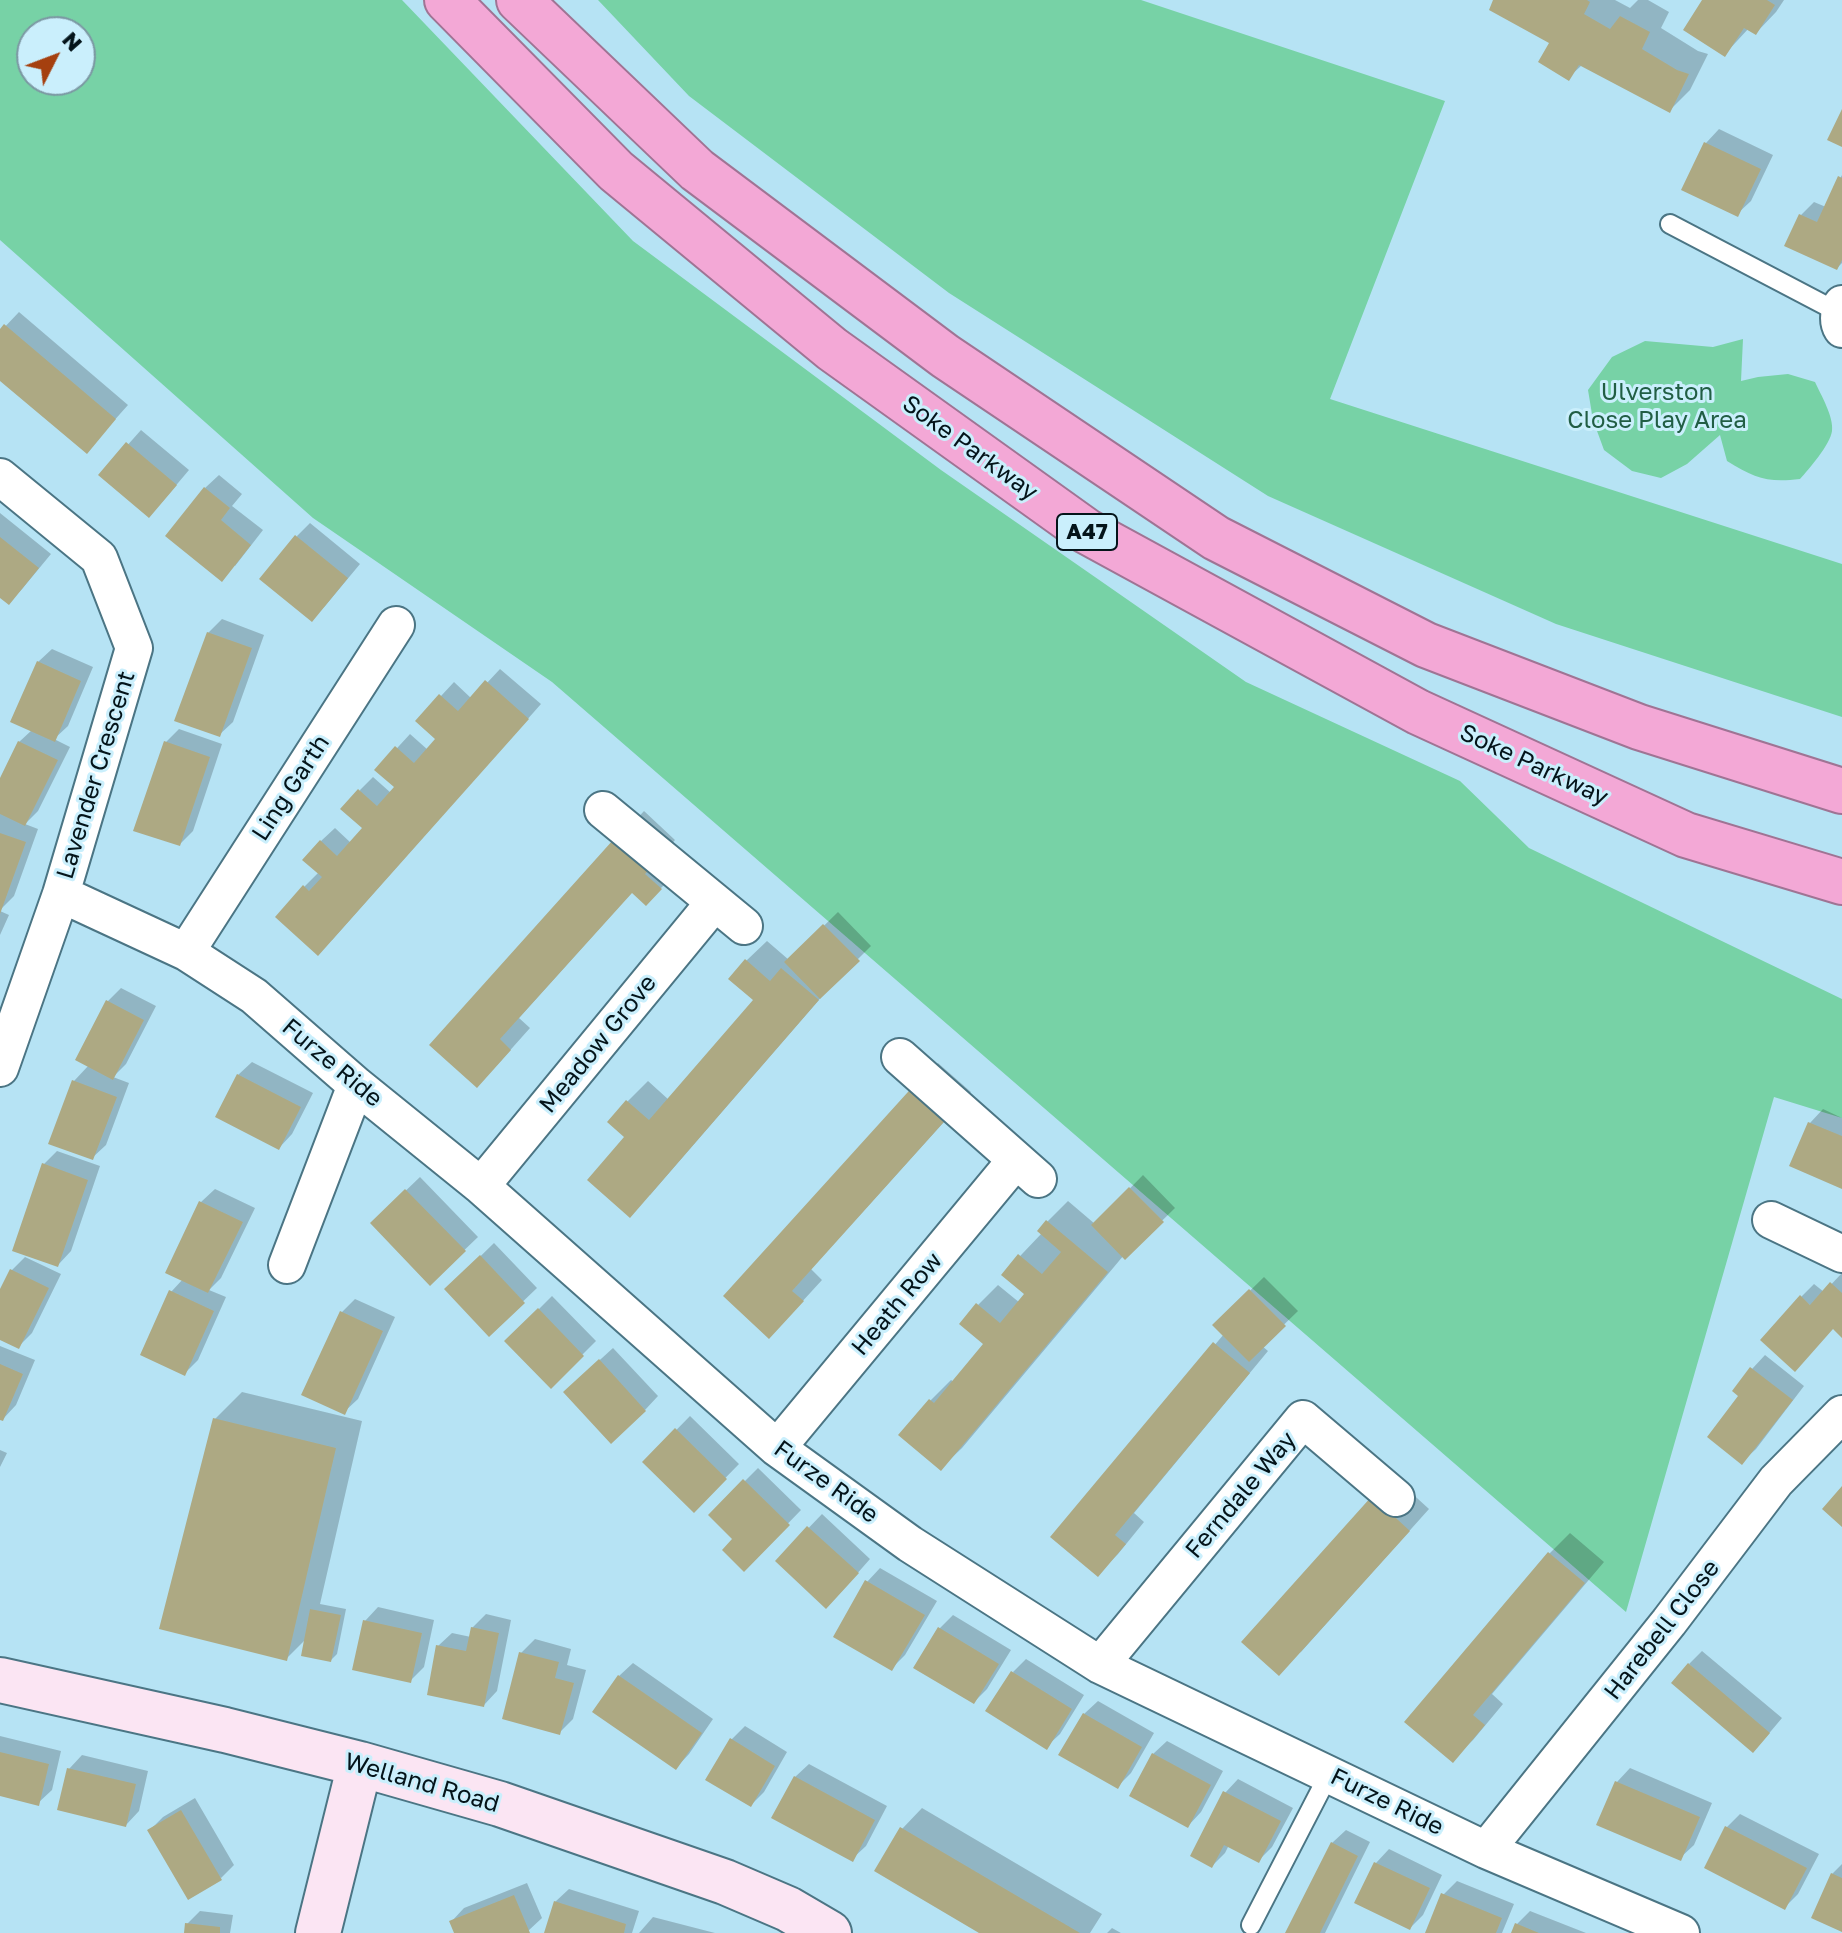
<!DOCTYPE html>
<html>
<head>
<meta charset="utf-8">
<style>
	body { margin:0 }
	#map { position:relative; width:1842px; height:1933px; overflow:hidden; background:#b6e3f4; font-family:"Golos Text",sans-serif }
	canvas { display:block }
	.north { position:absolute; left:16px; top:16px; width:80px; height:80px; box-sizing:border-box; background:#caeffc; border:2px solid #7b97a2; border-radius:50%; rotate:48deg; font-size:22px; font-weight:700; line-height:32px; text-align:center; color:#04141a }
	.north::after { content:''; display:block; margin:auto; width:28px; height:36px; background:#a5400f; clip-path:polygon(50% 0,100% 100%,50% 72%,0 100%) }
</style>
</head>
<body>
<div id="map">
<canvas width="1842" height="1933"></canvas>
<div class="north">N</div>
</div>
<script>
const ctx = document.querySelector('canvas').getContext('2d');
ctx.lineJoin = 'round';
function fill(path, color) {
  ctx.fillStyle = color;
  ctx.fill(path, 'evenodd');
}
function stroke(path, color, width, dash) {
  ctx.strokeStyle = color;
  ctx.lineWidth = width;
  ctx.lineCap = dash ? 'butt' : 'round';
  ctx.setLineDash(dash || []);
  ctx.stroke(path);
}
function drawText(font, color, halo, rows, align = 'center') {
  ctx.font = font + ' "Golos Text",sans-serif';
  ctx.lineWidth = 6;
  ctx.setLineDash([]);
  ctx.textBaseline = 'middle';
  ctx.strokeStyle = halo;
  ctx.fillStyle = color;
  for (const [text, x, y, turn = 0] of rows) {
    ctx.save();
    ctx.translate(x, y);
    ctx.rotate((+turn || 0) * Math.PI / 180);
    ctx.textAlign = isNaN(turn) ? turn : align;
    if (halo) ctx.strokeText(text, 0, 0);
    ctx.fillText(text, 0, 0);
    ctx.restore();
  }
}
const green = new Path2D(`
	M0 0H402L633 241 941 470 1246 682 1460 781 1529 848 1842 999V1118L1774 1097 1626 1612 552 682 313 518 0 240ZM32 32H80V80H32Z
	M598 0H1141L1445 101 1330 399 1842 564V717L1556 624 1268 496 949 293 689 96Z
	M1743 339 1741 381 1758 377 1788 374 1815 382C1821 395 1834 417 1832 431 1830 445 1809 469 1800 479 1767 483 1755 478 1727 461L1720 435 1687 464 1661 478 1632 471 1604 450 1593 420 1588 390 1612 357 1645 341 1713 347Z`);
const shadow = new Path2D(`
	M1496 0H1615L1630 8 1638 0H1648L1669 12 1661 28 1698 51 1708 54 1690 90 1670 110 1582 65 1568 78 1552 43Z
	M1704 0H1784L1776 12 1756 33 1749 28 1725 54Z
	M1719 129 1773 155 1751 201 1737 214 1684 189 1706 143Z
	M1842 175V263L1837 268 1801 215 1814 202 1826 207Z
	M19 312 128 405 87 451 0 378V332Z
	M141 430 189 470 162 502 101 475Z
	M219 475 242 494 232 506 263 530 235 566 205 488Z
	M0 513 51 554 22 589 9 602 0 595Z
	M310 523 360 564 325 606 312 619 297 536Z
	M222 619 264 635 233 722 219 735 208 633Z
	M52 649 93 667 68 726 54 739 70 747 38 811 25 824 38 829 14 896 0 910V782L19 742 32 730 38 662Z
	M500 669 541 704 332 940 304 887 319 872 321 841 335 828 351 843 365 828 360 790 373 777 391 793 396 787 377 770 410 734 428 750 438 739 441 696 454 682 472 699Z
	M179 729 222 744 193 831 180 844 166 742Z
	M644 811 675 840 664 853 666 883 646 903 633 891 519 1018 530 1028 497 1065 431 1045Z
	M0 911 9 915 0 935Z
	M838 912 871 946 830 987 650 1195 627 1137V1102L648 1081 669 1100 756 1000 746 961 767 941 789 960Z
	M121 988 156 1006 126 1064 113 1077 129 1083 106 1145 92 1158 74 1081 89 1065 108 1001Z
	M252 1062 313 1093 292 1134 279 1148 238 1075Z
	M938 1063 971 1092 811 1269 822 1280 789 1316 725 1296Z
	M1823 1109 1842 1118V1187L1810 1123Z
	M57 1151 100 1166 71 1251 58 1265 44 1164Z
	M1143 1175 1175 1208 1125 1257 1124 1255 962 1448 941 1468 901 1435 931 1400 951 1380 954 1382 986 1344 978 1305 998 1285 1020 1303 1027 1294 1003 1274 1042 1233 1040 1231 1048 1221 1068 1201 1095 1224Z
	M420 1177 478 1237 430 1283 372 1223Z
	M215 1189 255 1208 221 1278 209 1290 226 1297 198 1360 184 1374 171 1292 183 1279 201 1202Z
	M494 1243 537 1288 489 1334 447 1289Z
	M25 1257 61 1274 32 1333 18 1347 0 1338V1294L12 1270Z
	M1842 1273V1335L1801 1297 1814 1284 1824 1292Z
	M1264 1277 1298 1311 1262 1346 1268 1351 1134 1513 1144 1522 1118 1554 1098 1574 1053 1537 1224 1334 1215 1325Z
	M552 1296 596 1341 551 1386 507 1341Z
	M355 1299 395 1317 358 1399 344 1412 342 1312Z
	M0 1346 35 1360 16 1405 3 1419 0 1418Z
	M613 1348 658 1396 645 1410 579 1379Z
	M1765 1355 1804 1386 1756 1449 1742 1462 1741 1396 1752 1369Z
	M242 1392 362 1421 320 1604 346 1609 337 1654 331 1660 306 1639 286 1659 215 1419Z
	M690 1416 739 1464 694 1510 645 1462Z
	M0 1450 7 1453 0 1467Z
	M758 1468 801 1510 744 1569 735 1539 711 1515Z
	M1394 1477 1429 1509 1300 1653Z
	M822 1514 870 1559 840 1593 777 1561Z
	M1570 1533 1604 1562 1492 1694 1503 1704 1473 1740 1452 1760 1407 1722 1550 1553Z
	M880 1568 937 1601 905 1655 892 1668 867 1582Z
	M378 1607 434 1620 424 1667 410 1681 365 1621Z
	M486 1614 511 1620 497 1691 484 1705 438 1646 452 1633 471 1637 472 1628Z
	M953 1615 1011 1650 987 1689 974 1702 916 1667 940 1628Z
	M535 1639 571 1649 567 1665 586 1670 573 1719 560 1732 521 1653Z
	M1702 1651 1782 1718 1766 1737 1689 1664Z
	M1026 1659 1084 1695 1060 1734 1046 1747 1013 1672Z
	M633 1663 713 1719 689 1754 676 1768 619 1676Z
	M1098 1701 1154 1733 1131 1773 1118 1786 1084 1714Z
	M745 1726 787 1752 764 1792 751 1805 731 1740Z
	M0 1736 61 1751 52 1790 38 1803 0 1794Z
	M1167 1741 1223 1771 1201 1812 1188 1826 1153 1754Z
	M82 1755 148 1771 139 1811 126 1825 69 1769Z
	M809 1764 887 1806 866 1846 852 1859 795 1777Z
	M1630 1768 1712 1803 1694 1845 1680 1858 1599 1824 1617 1782Z
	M1238 1779 1293 1808 1272 1847 1259 1860 1229 1845 1225 1853 1212 1866 1225 1793Z
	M195 1798 234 1865 221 1878 150 1830 163 1817Z
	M922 1808 1102 1914 1090 1933H983L902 1829Z
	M1740 1814 1819 1854 1798 1894 1785 1907 1706 1867 1727 1827Z
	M1346 1830 1370 1842 1325 1933H1288L1332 1843Z
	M1389 1849 1442 1875 1423 1915 1410 1928 1357 1902 1376 1863Z
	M1842 1864V1930L1832 1874Z
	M1457 1881 1514 1904 1502 1933H1427L1443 1895Z
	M527 1883 542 1918 528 1931 525 1933H456L451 1922 464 1908Z
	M569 1889 639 1911 632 1933H546L555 1902Z
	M200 1911 233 1915 230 1933H186L187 1924Z
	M1530 1911 1586 1933H1513L1516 1925Z
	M653 1917 715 1933H639Z
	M1112 1928 1121 1933H1107Z`);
const building = new Path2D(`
	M1493 0H1587L1590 2 1584 14 1610 29 1620 16 1650 32 1642 49 1677 70 1689 74 1670 113 1579 65 1569 81 1538 62 1549 43 1489 10Z
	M1702 0H1767L1775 5 1756 35 1744 28 1725 57 1683 30Z
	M1842 109V147L1827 140Z
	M1704 142 1761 169 1738 217 1681 190Z
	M1838 176 1842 178V260L1837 270 1784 246 1799 214 1817 222Z
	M4 324 116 419 87 454 0 381V329Z
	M126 442 177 485 149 518 98 475Z
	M204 487 230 508 221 520 251 545 222 582 165 536Z
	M295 535 348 578 312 622 259 579Z
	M0 537 39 568 9 605 0 598Z
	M207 632 252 648 220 737 174 721Z
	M37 661 81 681 55 742 10 722Z
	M485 680 529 719 318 956 275 917 303 885 309 891 322 877 302 860 320 840 337 856 362 828 340 809 358 789 377 806 394 787 374 770 395 746 414 763 435 739 415 721 439 694 458 711Z
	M18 741 58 760 25 826 0 814V778Z
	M164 741 210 757 180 846 133 831Z
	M622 830 657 861 645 874 662 889 646 906 632 893 500 1039 511 1050 477 1088 429 1045Z
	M0 833 26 842 0 914Z
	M823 924 860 961 820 999 784 962Z
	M745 959 770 981 781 968 819 1000 630 1218 587 1180 624 1137 607 1122 626 1100 649 1120 753 1000 728 979Z
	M106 1000 144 1020 113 1080 75 1060Z
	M237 1074 301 1107 279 1150 215 1117Z
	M72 1080 117 1097 93 1160 48 1144Z
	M917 1082 952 1113 792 1291 804 1301 769 1339 723 1296Z
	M1808 1122 1842 1136V1189L1789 1166Z
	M42 1163 88 1180 58 1267 12 1251Z
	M1129 1187 1164 1222 1125 1260 1091 1225Z
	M405 1189 466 1251 430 1286 370 1223Z
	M199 1201 243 1222 208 1293 165 1273Z
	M1046 1220 1108 1272 941 1471 898 1435 929 1399 934 1403 983 1344 959 1324 976 1303 1000 1323 1024 1294 1001 1275 1018 1254 1042 1274 1061 1252 1037 1231Z
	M480 1255 525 1303 489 1337 444 1289Z
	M10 1269 49 1288 19 1349 0 1340V1289Z
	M1830 1282 1842 1293V1338L1833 1329 1795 1372 1760 1340 1800 1295 1810 1305Z
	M1249 1289 1286 1326 1249 1362 1212 1325Z
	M169 1290 214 1311 185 1376 140 1355Z
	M538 1308 584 1356 551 1389 504 1341Z
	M340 1311 383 1331 345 1415 301 1395Z
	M1213 1342 1250 1373 1115 1535 1126 1544 1098 1577 1050 1537Z
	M599 1359 646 1411 611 1444 563 1392Z
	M0 1364 23 1374 3 1421 0 1420Z
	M1750 1367 1793 1400 1742 1465 1707 1437 1738 1396 1732 1391Z
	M213 1418 336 1448 287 1661 159 1629Z
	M675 1428 727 1479 694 1513 642 1462Z
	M743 1479 790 1525 744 1572 722 1550 732 1539 708 1515Z
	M1842 1486V1527L1822 1509Z
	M1372 1496 1410 1531 1279 1676 1241 1642Z
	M807 1526 859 1573 826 1609 775 1561Z
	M1548 1552 1585 1583 1473 1715 1485 1725 1453 1763 1404 1722Z
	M865 1580 925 1615 892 1671 833 1637Z
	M310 1609 341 1615 331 1662 301 1656Z
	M363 1620 422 1633 411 1683 352 1670Z
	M471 1627 499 1633 484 1707 427 1695 436 1645 466 1651Z
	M938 1627 999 1664 974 1704 913 1668Z
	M519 1652 559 1662 555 1678 574 1683 560 1735 502 1719Z
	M1688 1663 1770 1733 1753 1753 1671 1683Z
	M1011 1671 1072 1709 1047 1750 985 1711Z
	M618 1675 702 1733 676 1770 592 1712Z
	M1083 1713 1142 1747 1118 1789 1058 1755Z
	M730 1738 775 1766 751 1807 705 1780Z
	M0 1752 49 1764 39 1806 0 1796Z
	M1152 1753 1211 1785 1188 1828 1129 1796Z
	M67 1768 136 1784 126 1827 57 1810Z
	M794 1776 875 1820 853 1862 771 1818Z
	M1615 1781 1700 1817 1681 1861 1596 1825Z
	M1223 1791 1281 1821 1259 1863 1224 1845 1212 1868 1190 1856Z
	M181 1810 222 1880 188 1900 147 1830Z
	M1725 1826 1807 1868 1785 1910 1704 1868Z
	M900 1827 1080 1933H979L874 1871Z
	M1331 1842 1358 1856 1320 1933H1285Z
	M1374 1862 1430 1888 1410 1930 1354 1903Z
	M1831 1873 1842 1878V1932L1811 1918Z
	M1441 1893 1502 1918 1496 1933H1425Z
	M514 1895 530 1933H454L449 1921Z
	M554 1901 626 1924 624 1933H544Z
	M185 1923 220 1927V1933H184Z
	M1515 1923 1539 1933H1511Z`);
const lane = new Path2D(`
	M1670 224 1838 312
	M1251 1925 1329 1774`);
const street = new Path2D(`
	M1842 304C1839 312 1837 321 1842 329
	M0 477 99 558 134 648 61 894 0 1068
	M603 810 744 926
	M61 894 186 952 254 996 356 1085 481 1186 777 1448 910 1544 1100 1665 1486 1850 1681 1933
	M186 952 396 625
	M900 1057 1038 1179
	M481 1186 714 903
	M1771 1220 1842 1254
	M287 1265 356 1085
	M777 1448 1016 1160
	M1100 1665 1303 1419 1396 1498
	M1486 1850 1669 1622 1776 1481 1842 1414`);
const secondary = new Path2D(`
	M0 1680 225 1730 360 1764 500 1804 725 1882 788 1909 829 1933
	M318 1933 360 1764`);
const highway = new Path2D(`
	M447 0 616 171 832 349 1086 531 1418 712 1686 835 1842 882
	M519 0 697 170 945 356 1216 538 1426 645 1639 727 1842 791`);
const shields = [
	[1087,532,60]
];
const shieldNames = [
	["A47",1087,532]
];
const parkNames = [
	["Ulverston",1657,392],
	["Close Play Area",1657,420]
];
const streetNames = [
	["Soke Parkway",970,448,36],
	["Soke Parkway",1534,765,25],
	["Lavender Crescent",96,775,-73],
	["Ling Garth",291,788,-57],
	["Meadow Grove",598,1044,-51],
	["Furze Ride",332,1063,40],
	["Heath Row",897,1304,-50],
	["Furze Ride",826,1482,36],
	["Ferndale Way",1241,1495,-50],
	["Harebell Close",1662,1630,-52],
	["Welland Road",422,1783,16],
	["Furze Ride",1387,1802,26]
];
fill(green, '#77d2a6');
fill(shadow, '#0003');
fill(building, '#ada983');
stroke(lane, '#4b7584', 22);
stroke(street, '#4b7584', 40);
stroke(secondary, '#4b7584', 48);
stroke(highway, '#9f7494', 48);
stroke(lane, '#fff', 18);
stroke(street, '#fff', 36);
stroke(secondary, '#fbe5f3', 44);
stroke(highway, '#f3a8d6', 44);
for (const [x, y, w] of shields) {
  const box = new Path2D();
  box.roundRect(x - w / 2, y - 18, w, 36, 6);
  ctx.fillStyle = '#caeffc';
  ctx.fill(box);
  stroke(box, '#04141a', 2);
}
drawText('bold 22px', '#04141a', null, shieldNames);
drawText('24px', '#215e44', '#caeffc', parkNames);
drawText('24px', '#04141a', '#caeffc', streetNames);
</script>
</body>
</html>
